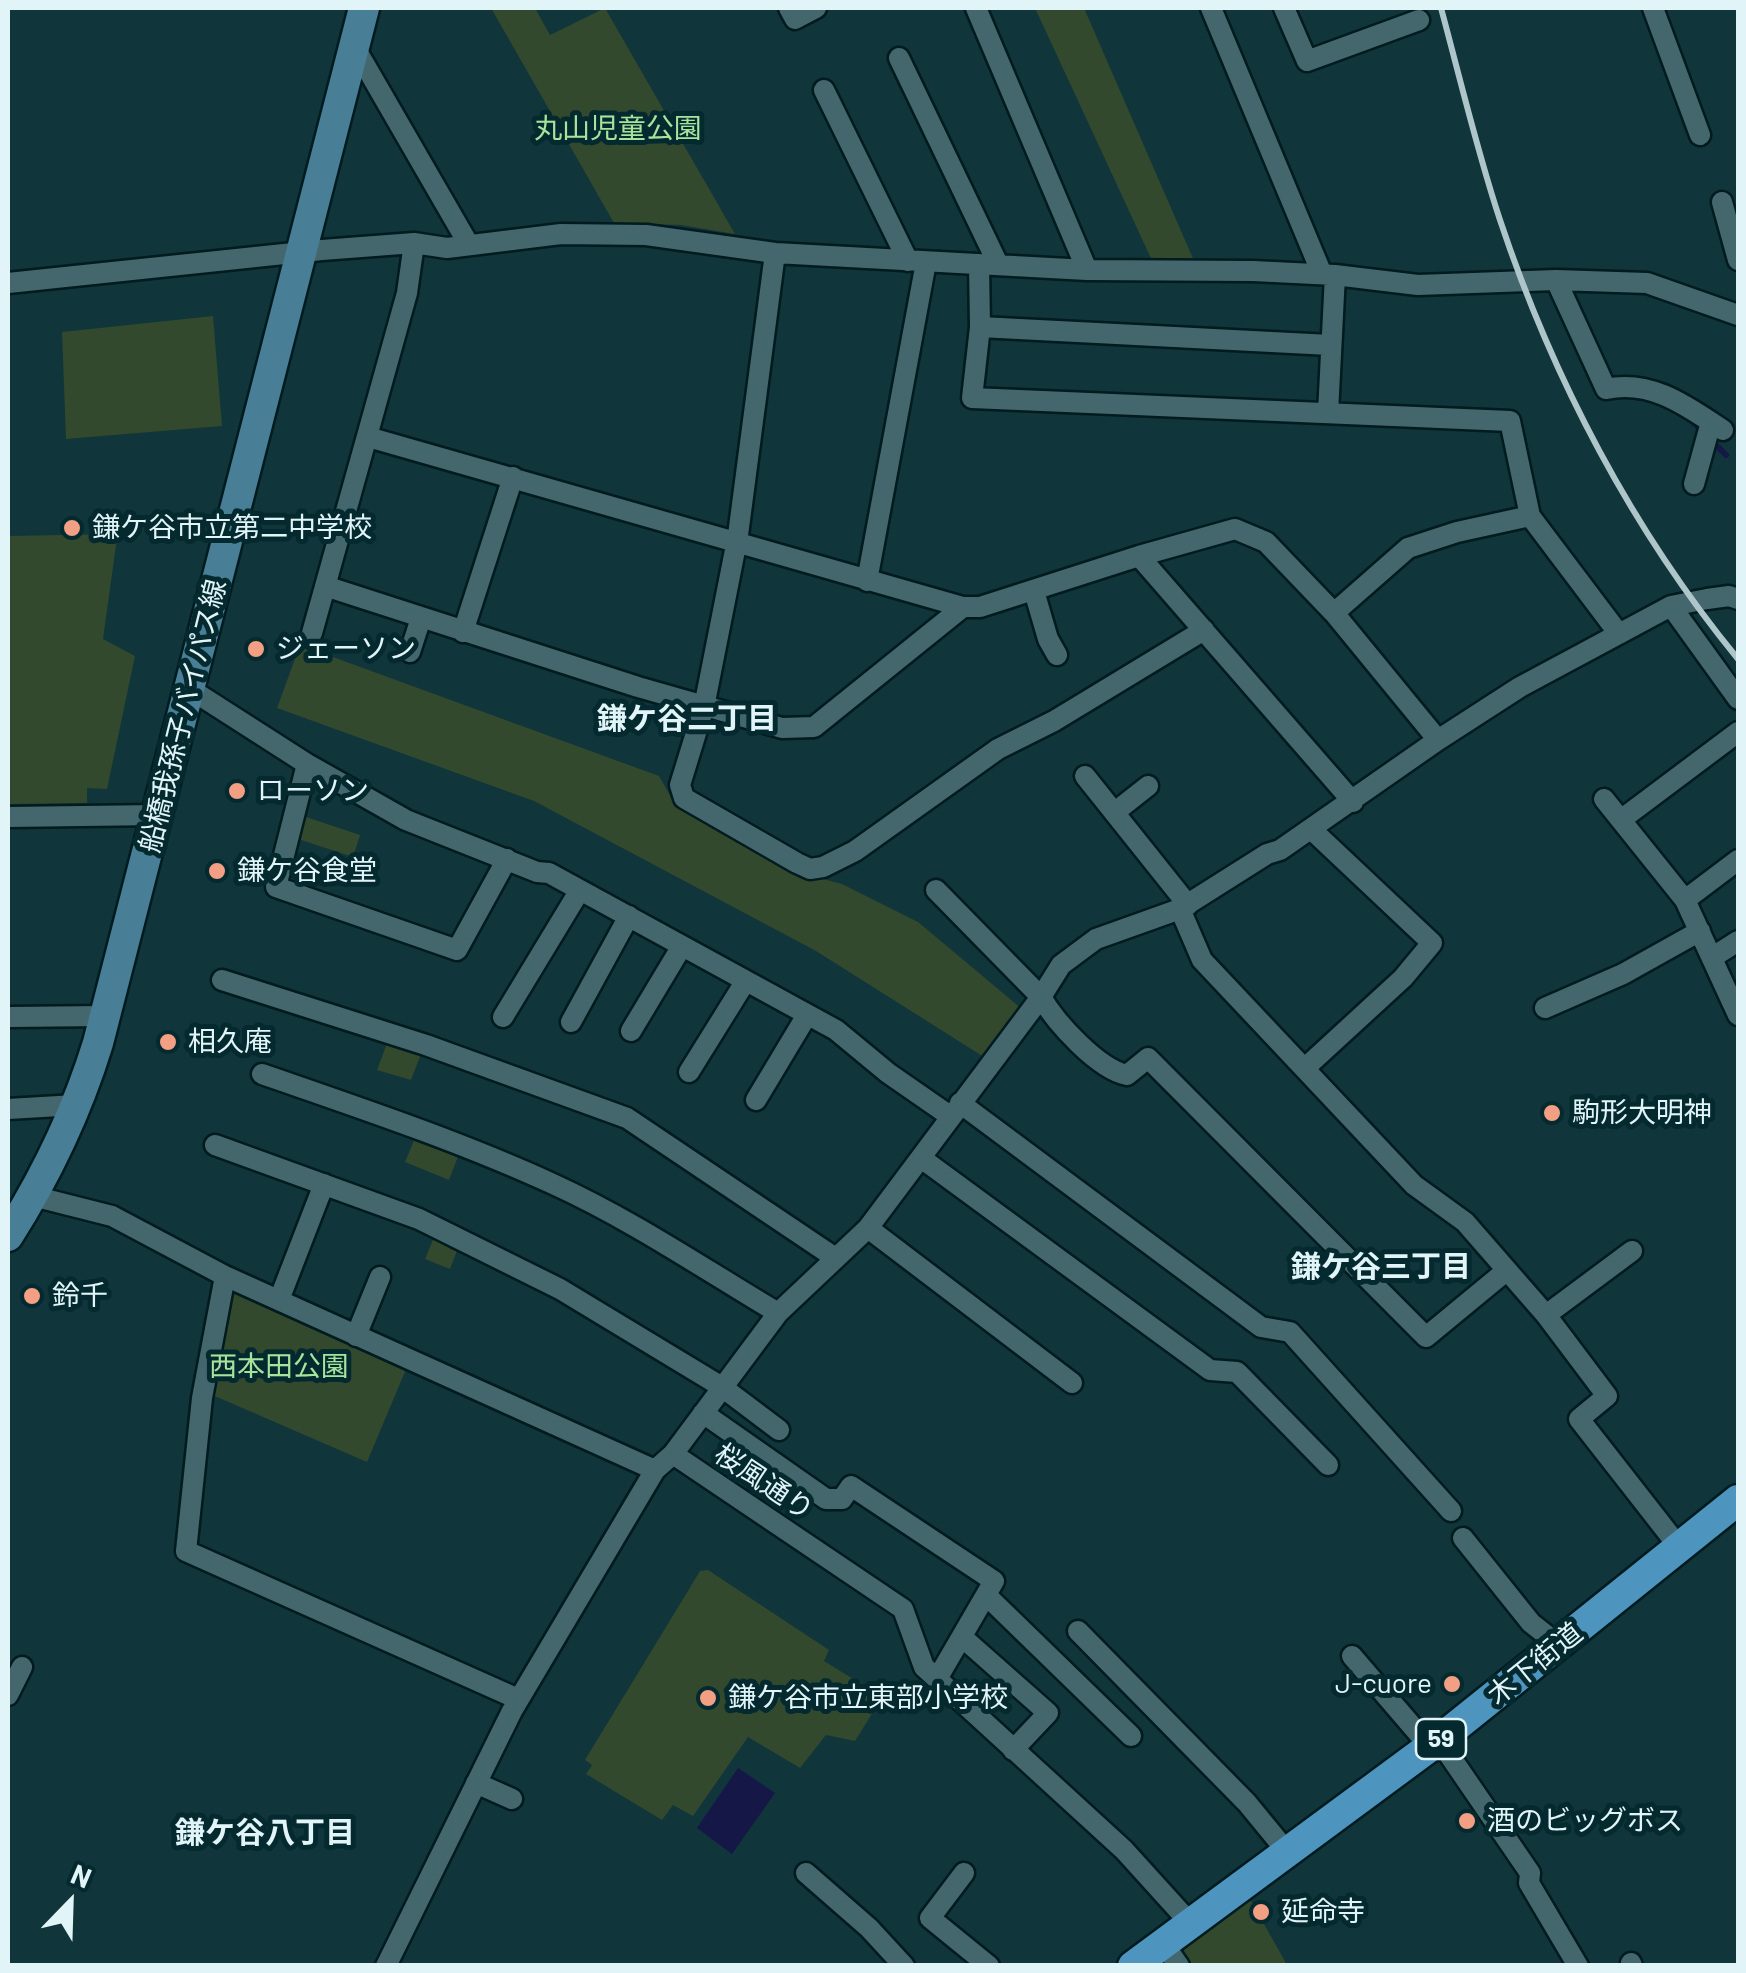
<!DOCTYPE html>
<html>
<head>
<meta charset="utf-8">
<style>
	body { margin:0 }
	#map { position:relative; width:1746px; height:1973px; overflow:hidden; background:#10353a; font-family:Barlow,sans-serif }
	canvas { display:block }
	.frame { position:absolute; inset:0; border:10px solid #e1f4f8; pointer-events:none }
	.north { position:absolute; left:20px; top:1853px; width:100px; height:100px; -webkit-text-stroke:8px #042a30; paint-order:stroke; rotate:23deg; font-size:28px; font-weight:700; line-height:40px; text-align:center; color:#e1f4f8 }
	.north::after { content:''; display:block; margin:auto; width:35px; height:45px; background:#e1f4f8; clip-path:polygon(50% 0,100% 100%,50% 72%,0 100%) }
</style>
</head>
<body>
<div id="map">
<canvas width="1746" height="1973"></canvas>
<div class="frame"></div>
<div class="north">N</div>
</div>
<script>
const ctx = document.querySelector('canvas').getContext('2d');
ctx.lineJoin = 'round';
function fill(path, color) {
  ctx.fillStyle = color;
  ctx.fill(path, 'evenodd');
}
function stroke(path, color, width, dash) {
  ctx.strokeStyle = color;
  ctx.lineWidth = width;
  ctx.lineCap = dash ? 'butt' : 'round';
  ctx.setLineDash(dash || []);
  ctx.stroke(path);
}
function drawText(font, color, halo, rows, align = 'center') {
  ctx.font = font + ' Barlow,"Noto Sans JP",sans-serif';
  ctx.lineWidth = 10;
  ctx.setLineDash([]);
  ctx.textBaseline = 'middle';
  ctx.strokeStyle = halo;
  ctx.fillStyle = color;
  for (const [text, x, y, turn = 0] of rows) {
    ctx.save();
    ctx.translate(x, y);
    ctx.rotate((+turn || 0) * Math.PI / 180);
    ctx.textAlign = isNaN(turn) ? turn : align;
    if (halo) ctx.strokeText(text, 0, 0);
    ctx.fillText(text, 0, 0);
    ctx.restore();
  }
}
const green = new Path2D(`
	M491 8H535L550 35 605 8 735 234 681 225 614 223Z
	M1035 8H1084L1195 263 1155 267Z
	M213 316 222 426 66 439 62 332Z
	M112 534 117 538 103 639 135 656 107 789 87 788V803L8 804V536Z
	M300 645 659 776 675 804 792 871 842 884 918 922 1022 1009 987 1059 816 951 534 801 277 708Z
	M300 815 360 835 353 857 295 838Z
	M387 1043 421 1054 411 1080 377 1070Z
	M415 1138 459 1154 449 1180 405 1162Z
	M435 1235 452 1242 450 1249 457 1251 450 1269 425 1259Z
	M230 1288 407 1367 367 1462 210 1394Z
	M708 1570 829 1650 824 1661 873 1691 878 1704 855 1741 826 1735 800 1768 748 1737 693 1816 673 1805 662 1820 586 1774 592 1765 585 1760 700 1571Z
	M1250 1899 1287 1965H1190L1184 1957V1949Z`);
const water = new Path2D(`
	M738 1768 775 1793 732 1854 697 1828Z`);
const stream = new Path2D(`
	M1691 420 1726 455`);
const street = new Path2D(`
	M789 8 795 19 816 8
	M976 8 1087 270
	M1211 8 1322 274
	M1284 8 1307 61 1419 20
	M1653 8 1700 135
	M354 46 469 245
	M899 58 998 264
	M824 90 908 261
	M1722 202 1738 260
	M775 253 738 535 704 707 680 785 684 798 797 863 810 869 823 867 855 851 998 749 1054 721 1204 630
	M979 264 980 327 972 398 1510 421 1530 516 1619 634
	M1556 280 1606 389C1651 379 1687 406 1723 430
	M8 283 322 250 414 243 447 248 561 234 646 235 775 253 1087 270 1253 271 1335 275 1418 285 1556 280 1647 283 1738 315
	M980 327 1330 345
	M1328 413 1335 275
	M368 437 963 607
	M1694 484 1711 422
	M1139 556 1353 802
	M867 581 926 262
	M325 586 638 687 782 728 814 727 963 607H980L1139 556 1235 529 1266 542 1334 613 1438 740
	M1034 591 1048 639 1057 655
	M1671 606 1738 699
	M1334 613 1408 548 1457 532 1530 516
	M463 632 513 477
	M312 633 407 293 414 243
	M410 652 421 618
	M190 689 307 764 406 820 537 872 549 873 836 1030 888 1073 950 1116
	M307 764 276 887 457 950 507 859
	M1085 776 1188 905
	M1604 799 1685 900 1738 1015
	M1115 812 1148 786
	M8 817 157 815
	M1622 819 1738 732
	M936 890 1041 997C1056 1023 1098 1069 1127 1075L1148 1058 1426 1337 1506 1271
	M1685 900 1738 860
	M1180 909 1202 960 1414 1185 1465 1222 1546 1315 1632 1251
	M1713 957 1738 941
	M222 980 426 1045 627 1118 834 1257
	M1545 1008 1623 974 1700 931
	M8 1017 105 1016
	M503 1017 580 890
	M571 1022 629 916
	M631 1031 682 946
	M1305 1068 1403 978 1432 943 1311 829
	M689 1072 745 982
	M262 1074C360 1108 459 1141 553 1184 632 1220 704 1269 778 1313
	M756 1100 807 1015
	M960 1103 1261 1327 1290 1332 1451 1511
	M8 1109 76 1105
	M215 1145 419 1219 560 1289 722 1387 779 1430
	M921 1158 1210 1370 1237 1372 1328 1465
	M33 1196 112 1216 225 1276 655 1470
	M868 1228 1072 1383
	M225 1276 202 1398 186 1551 518 1699
	M279 1300 324 1184
	M1546 1315 1607 1396 1579 1419 1679 1547
	M356 1336 380 1277
	M703 1413 826 1499H842L851 1486 994 1581 937 1679
	M673 1454 903 1609 924 1667 1124 1850 1191 1924
	M1463 1538 1531 1623 1559 1645
	M986 1595 1131 1736
	M1078 1631 1247 1803 1288 1853
	M962 1637 1048 1713 1013 1750
	M1352 1656 1430 1747
	M8 1695 22 1667
	M1439 1740 1530 1873 1529 1883 1578 1966
	M476 1783 512 1799
	M806 1873 869 1928 904 1966
	M964 1873 930 1918 989 1966
	M1163 1943 1179 1966
	M1631 1963 1632 1966
	M386 1966 512 1711 655 1470 673 1454 778 1313 868 1228 1041 997 1061 965 1096 939 1180 909 1267 854 1280 850 1438 740 1520 687 1671 606 1707 599 1729 596 1738 599`);
const secondary = new Path2D(`
	M8 1236C46 1176 77 1111 98 1043L364 8`);
const primary = new Path2D(`
	M1133 1966 1439 1740 1738 1500`);
const rail = new Path2D(`
	M1441 8C1460 78 1477 151 1500 220 1553 379 1633 531 1738 659`);
const markers = [
	[72,528,10,"#f39f84"],
	[256,649,10,"#f39f84"],
	[237,791,10,"#f39f84"],
	[217,871,10,"#f39f84"],
	[168,1042,10,"#f39f84"],
	[1552,1113,10,"#f39f84"],
	[32,1296,10,"#f39f84"],
	[1452,1684,10,"#f39f84"],
	[708,1698,10,"#f39f84"],
	[1467,1821,10,"#f39f84"],
	[1261,1912,10,"#f39f84"]
];
const shields = [
	[1441,1739,50]
];
const shieldNames = [
	["59",1441,1739]
];
const parkNames = [
	["丸山児童公園",618,129],
	["西本田公園",279,1367]
];
const poiNames = [
	["鎌ケ谷市立第二中学校",92,528],
	["ジェーソン",276,649],
	["ローソン",257,791],
	["鎌ケ谷食堂",237,871],
	["相久庵",188,1042],
	["駒形大明神",1572,1113],
	["鈴千",52,1296],
	["J-cuore",1432,1684,"right"],
	["鎌ケ谷市立東部小学校",728,1698],
	["酒のビッグボス",1487,1821],
	["延命寺",1281,1912]
];
const streetNames = [
	["船橋我孫子バイパス線",183,716,-76],
	["桜風通り",764,1482,34],
	["木下街道",1535,1664,-39]
];
const neighbourhoodNames = [
	["鎌ケ谷二丁目",687,719],
	["鎌ケ谷三丁目",1381,1267],
	["鎌ケ谷八丁目",265,1833]
];
fill(green, '#32492e');
fill(water, '#151746');
stroke(stream, '#151746', 6);
stroke(street, '#011b1f', 25);
stroke(secondary, '#011b1f', 35);
stroke(primary, '#011b1f', 35);
stroke(street, '#43676d', 20);
stroke(secondary, '#487e96', 30);
stroke(primary, '#4d95bf', 30);
stroke(rail, '#aec6ca', 6);
for (const [x, y, r, color] of markers) {
  const dot = new Path2D();
  dot.arc(x, y, r, 0, 2 * Math.PI);
  ctx.fillStyle = color;
  ctx.fill(dot);
  stroke(dot, '#042a30', 4);
}
for (const [x, y, w] of shields) {
  const box = new Path2D();
  box.roundRect(x - w / 2, y - 20, w, 40, 8);
  ctx.fillStyle = '#042a30';
  ctx.fill(box);
  stroke(box, '#e1f4f8', 2.5);
}
drawText('bold 25px', '#e1f4f8', null, shieldNames);
drawText('28px', '#a7e49b', '#042a30', parkNames);
drawText('28px', '#e1f4f8', '#042a30', poiNames, 'left');
drawText('28px', '#e1f4f8', '#042a30', streetNames);
drawText('bold 30px', '#e1f4f8', '#042a30', neighbourhoodNames);
</script>
</body>
</html>
